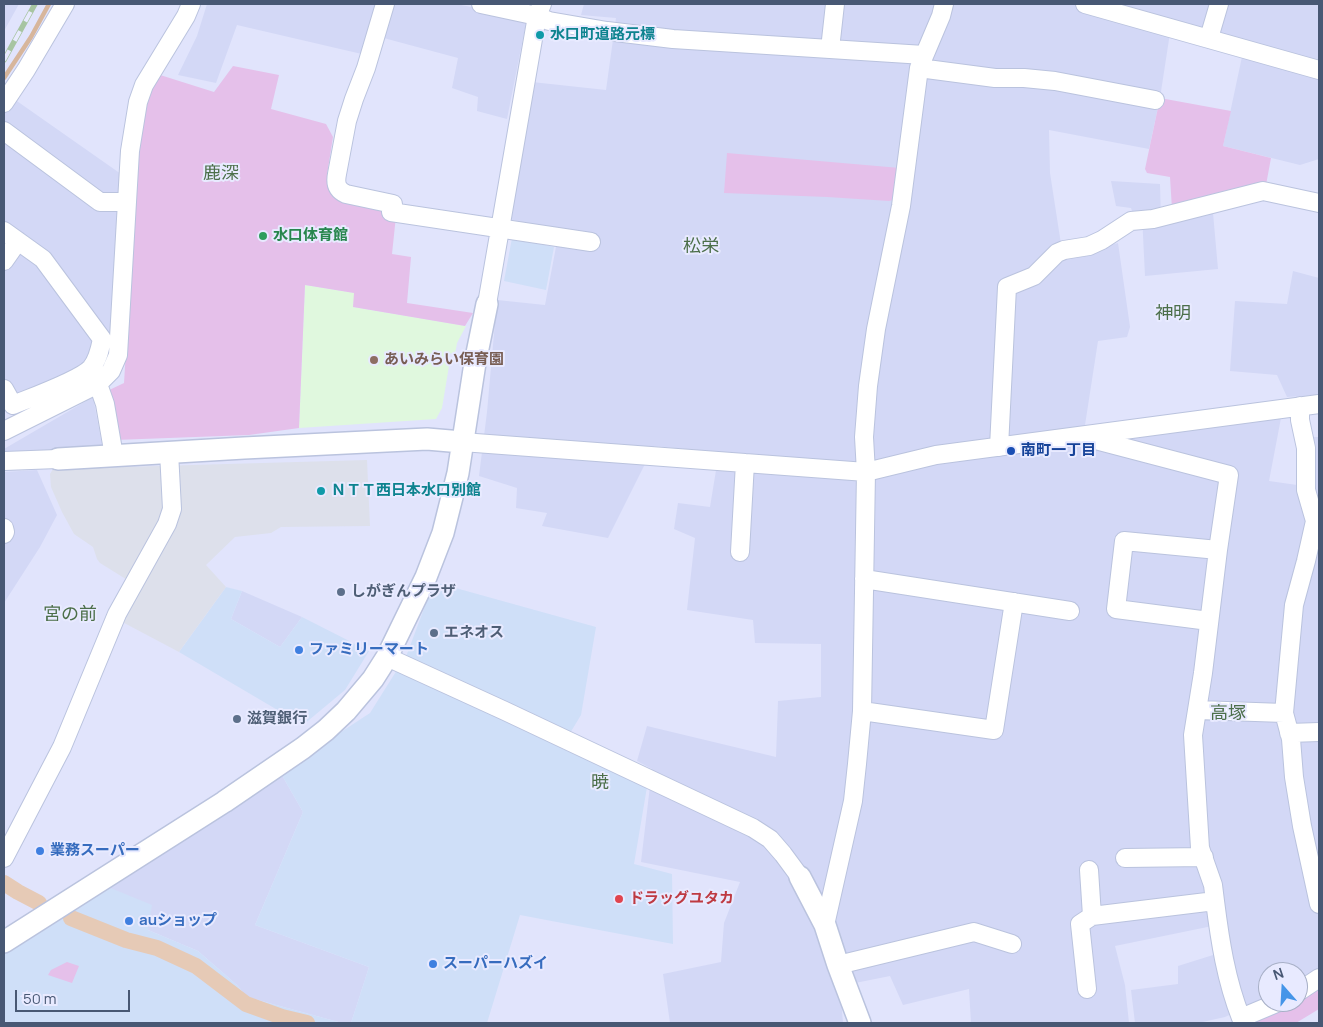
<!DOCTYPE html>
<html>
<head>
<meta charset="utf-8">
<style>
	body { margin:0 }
	#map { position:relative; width:1323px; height:1027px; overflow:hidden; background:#e1e4fc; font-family:Manrope,sans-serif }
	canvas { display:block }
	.frame { position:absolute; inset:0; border:5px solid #485874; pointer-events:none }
	.north { position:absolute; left:1258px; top:962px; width:50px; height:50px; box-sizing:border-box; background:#e8eaff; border:1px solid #a8b0c7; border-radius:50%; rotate:341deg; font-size:14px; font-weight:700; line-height:20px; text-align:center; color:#485874 }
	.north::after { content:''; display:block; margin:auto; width:18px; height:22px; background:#4595e8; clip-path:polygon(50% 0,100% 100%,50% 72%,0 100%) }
	.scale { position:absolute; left:15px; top:990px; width:115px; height:22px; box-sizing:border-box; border:2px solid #485874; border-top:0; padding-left:6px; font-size:15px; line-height:18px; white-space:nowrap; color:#485874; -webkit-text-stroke:4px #e8eaff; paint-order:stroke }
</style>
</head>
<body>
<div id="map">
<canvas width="1323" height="1027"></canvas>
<div class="frame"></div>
<div class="north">N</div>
<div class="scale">50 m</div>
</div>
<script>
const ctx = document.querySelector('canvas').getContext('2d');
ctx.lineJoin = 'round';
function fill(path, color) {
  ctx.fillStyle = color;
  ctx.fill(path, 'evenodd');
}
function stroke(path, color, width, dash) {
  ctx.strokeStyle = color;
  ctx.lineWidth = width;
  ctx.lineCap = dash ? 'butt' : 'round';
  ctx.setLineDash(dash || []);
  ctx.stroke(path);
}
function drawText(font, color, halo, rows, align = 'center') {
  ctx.font = font + ' Manrope,"Noto Sans JP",sans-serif';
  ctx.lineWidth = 4;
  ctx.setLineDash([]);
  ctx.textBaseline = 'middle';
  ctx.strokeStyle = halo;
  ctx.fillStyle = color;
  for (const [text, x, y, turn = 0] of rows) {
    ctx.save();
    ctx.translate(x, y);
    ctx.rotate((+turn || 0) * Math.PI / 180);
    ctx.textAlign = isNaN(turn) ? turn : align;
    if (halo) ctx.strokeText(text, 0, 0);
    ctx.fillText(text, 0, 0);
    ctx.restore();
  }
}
const residential = new Path2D(`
	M4 4H19L4 31Z
	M207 4H379L366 55 237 25 216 83 178 75 197 36Z
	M389 4H456L527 18 507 119 477 111 478 97 452 88 458 58 380 37Z
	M584 4H1319V159L1300 165 1223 146 1243 52 1170 33 1160 98 1149 149 1049 130 1050 173 1063 257 1118 243 1130 327 1127 337 1098 341 1085 425 1090 443 1281 418 1269 481 1311 487 1310 437H1319V969L1298 982V972H1268V997L1225 1017 1198 1023H1135L1131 990 1178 984V966L1229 950 1222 924 1115 946 1125 985 1129 1023H971L969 989 903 1005 890 976 840 986 843 1023H670L663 974 721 962 724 923 740 882 641 862 652 769 637 761 647 726 776 757 778 701 821 697V644L755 643 753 620 687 610 695 538 674 529 678 503 710 507 719 452 654 446 608 538 542 526 547 513 516 508 517 488 479 476 487 412 497 300 545 305 559 231 509 219 532 82 606 90 616 18 581 15Z
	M4 92 121 174 116 295 109 347 19 411 4 382Z
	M1111 181 1160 184 1161 221 1213 213 1218 269 1145 276 1142 215 1133 214 1131 208 1116 206Z
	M1293 271 1319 278V395L1287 397 1277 375 1230 371 1235 301 1287 304Z
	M93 397 103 450 4 452V449Z
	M37 470 57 515 40 547 4 603V472Z
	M242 591 302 617 280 647 231 619Z
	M280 772 303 812 255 925 369 967 351 1023H342L247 997 237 985 198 951 148 930 108 887Z`);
const commercial = new Path2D(`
	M512 238 554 247 546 290 504 281Z
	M434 582 596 627 581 715 561 748 647 787 634 864 672 874 673 944 520 915 487 1023H351L369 967 255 925 303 812 280 772 370 713 407 654Z
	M226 587 242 591 231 619 280 647 302 617 369 651 345 690 303 725 179 652Z
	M108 887 152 905 148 930 198 951 237 985 247 997 342 1023H4V953Z`);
const industrial = new Path2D(`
	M367 460 370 526 281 527 271 533 235 537 206 565 226 587 179 652 111 616 129 581 100 563 97 559 93 547 74 534 62 512 51 487 50 474 53 469Z`);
const education = new Path2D(`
	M305 285 355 293 353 307 466 326 457 343 455 354 448 353 446 365 449 366 442 408 436 419 299 428Z`);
const green = new Path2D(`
	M233 66 279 75 271 109 326 124 333 137 327 175 336 197 382 205 384 217 396 216 392 254 411 257 407 303 473 313 465 326 353 307 354 293 305 285 299 428 249 435 115 440 105 392 124 383 131 269 135 139 146 100 157 74 214 92Z
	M1160 98 1231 111 1223 146 1271 158 1266 185 1172 209 1170 177 1147 173 1145 169Z
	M727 153 900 168 897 199 889 201 827 197 724 193Z
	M67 962 79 966 72 983 48 975 51 970Z
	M1319 985V1009L1296 1023H1247L1248 1021 1293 1002H1298V999Z`);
const stream = new Path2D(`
	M4 78 31 37 49 4`);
const canal = new Path2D(`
	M4 883 18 892 39 903
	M71 918 126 940 157 948 196 966 246 1004 282 1017 307 1023`);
const minor = new Path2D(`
	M385 4 366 68 354 99 347 121 337 174C335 184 337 190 346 194L393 204 391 212 591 242
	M481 4 537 16 549 21 607 31 673 39 924 55
	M1085 4 1319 70
	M1209 38 1219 4
	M830 49 835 4
	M919 68 995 78H1024L1055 81 1155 100
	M4 103 26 70 65 4
	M4 131 100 202H127
	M4 231 43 259 102 339C100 349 98 360 91 368 80 380 30 398 13 405L4 389
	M4 261 18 241
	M487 304 537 16 542 4
	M98 384 105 404 114 456
	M1300 406V420L1306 448V490L1315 521 1306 561 1294 605 1284 713 1291 739 1294 777 1302 826 1319 904
	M4 431 98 384 111 371 118 355 130 151 138 102 144 85 186 16 191 4
	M1088 438 1229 475 1218 550 1203 673 1193 735 1200 848 1213 885 1215 901 1092 916 1089 870
	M462 442 866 472 936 455 1319 404
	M999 447 1007 287 1034 276 1057 253 1064 250 1089 246 1102 240 1131 221 1153 219 1263 191 1319 203
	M4 461 58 459
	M4 528 5 532 4 534
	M740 552 745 463
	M864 579 1070 611
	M1209 621 1116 609 1124 541 1218 550
	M387 657 505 711 753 828 770 839 783 854 800 877
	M1198 710 1284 713
	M862 711 994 730 1014 602
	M1289 733 1319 732
	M4 858 62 747 117 614 167 524 172 509 169 452
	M1125 858 1204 857
	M1215 901C1220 941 1226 980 1241 1018L1279 1002
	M825 925 853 801 857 764 862 711 866 472 864 437 868 386 876 329 901 206 919 68 941 16 944 4
	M838 965 974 932 1012 944
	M1087 989 1080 924 1092 916
	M1298 992 1319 978`);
const tertiary = new Path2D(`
	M58 459 244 448 427 439 462 442
	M800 877 825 925 838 965 860 1023
	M4 942 224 802 303 748 326 730 346 711 373 679 387 657 426 577 443 533 458 473 475 363 487 304`);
const rail = new Path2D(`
	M4 60 35 4`);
const markers = [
	[540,35,5,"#0f9aa8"],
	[263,236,5,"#2e9e5b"],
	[374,360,5,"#8d6e63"],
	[1011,451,5,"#1a4fb4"],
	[321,491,5,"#0f9aa8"],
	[341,592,5,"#5c6f8a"],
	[434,633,5,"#5c6f8a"],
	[299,650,5,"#3f7fe0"],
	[237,719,5,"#5c6f8a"],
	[40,851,5,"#3f7fe0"],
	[619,899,5,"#e0444e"],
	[129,921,5,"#3f7fe0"],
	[433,964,5,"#3f7fe0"]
];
const cultureNames = [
	["水口町道路元標",550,35],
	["ＮＴＴ西日本水口別館",331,491]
];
const leisureNames = [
	["水口体育館",273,236]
];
const educationNames = [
	["あいみらい保育園",384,360]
];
const transitNames = [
	["南町一丁目",1021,451]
];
const serviceNames = [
	["しがぎんプラザ",351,592],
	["エネオス",444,633],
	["滋賀銀行",247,719]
];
const shopNames = [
	["ファミリーマート",309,650],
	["業務スーパー",50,851],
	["auショップ",139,921],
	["スーパーハズイ",443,964]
];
const healthNames = [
	["ドラッグユタカ",629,899]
];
const quarterNames = [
	["鹿深",221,174],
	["松栄",701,247],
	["神明",1173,314],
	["宮の前",70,615],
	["高塚",1228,714],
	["暁",600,783]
];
fill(residential, '#d3d8f6');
fill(commercial, '#cfdff8');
fill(industrial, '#dde0eb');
fill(education, '#e0f8de');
fill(green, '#e5c0ea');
stroke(stream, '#d7b69c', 4.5);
stroke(canal, '#e6cab6', 16);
stroke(minor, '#bac3de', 20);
stroke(tertiary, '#bac3de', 24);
stroke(minor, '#fff', 18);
stroke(tertiary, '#fff', 21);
stroke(rail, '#a7c5a1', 5.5);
stroke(rail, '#e8eaff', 4, [11]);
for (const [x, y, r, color] of markers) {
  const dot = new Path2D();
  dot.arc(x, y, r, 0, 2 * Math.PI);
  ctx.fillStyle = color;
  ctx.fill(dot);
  stroke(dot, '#e8eaff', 2);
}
drawText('bold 15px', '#0d838f', '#e8eaff', cultureNames, 'left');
drawText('bold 15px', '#27864d', '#e8eaff', leisureNames, 'left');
drawText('bold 15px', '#785e54', '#e8eaff', educationNames, 'left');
drawText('bold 15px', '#164399', '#e8eaff', transitNames, 'left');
drawText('bold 15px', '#4e5e75', '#e8eaff', serviceNames, 'left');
drawText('bold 15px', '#366cbe', '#e8eaff', shopNames, 'left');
drawText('bold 15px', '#be3a42', '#e8eaff', healthNames, 'left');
drawText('18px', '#4c6f4a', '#e8eaff', quarterNames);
</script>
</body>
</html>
